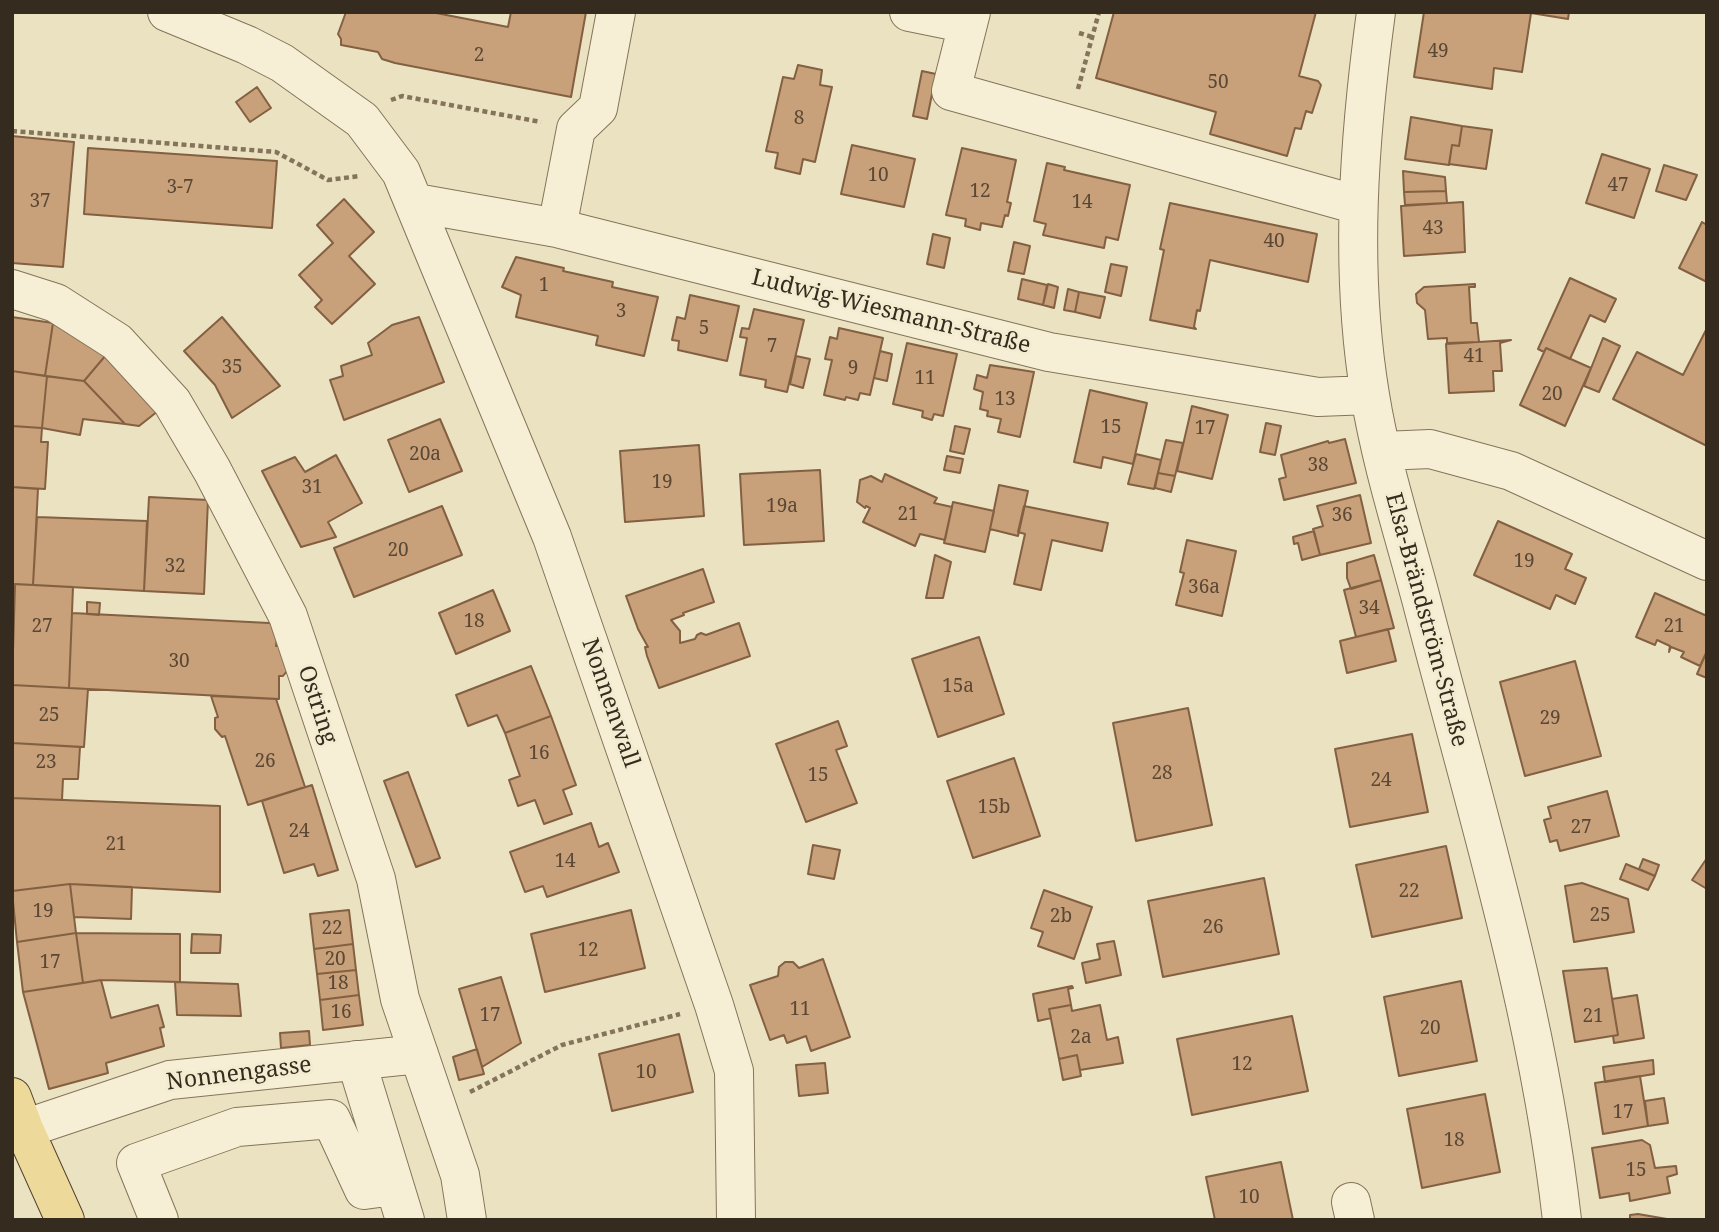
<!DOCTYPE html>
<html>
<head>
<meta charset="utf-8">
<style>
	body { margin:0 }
	#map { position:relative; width:1719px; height:1232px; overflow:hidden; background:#ebe2c2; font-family:"Noto Serif",serif }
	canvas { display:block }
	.frame { position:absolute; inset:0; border:14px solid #352b1e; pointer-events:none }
</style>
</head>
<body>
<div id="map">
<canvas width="1719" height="1232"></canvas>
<div class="frame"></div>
</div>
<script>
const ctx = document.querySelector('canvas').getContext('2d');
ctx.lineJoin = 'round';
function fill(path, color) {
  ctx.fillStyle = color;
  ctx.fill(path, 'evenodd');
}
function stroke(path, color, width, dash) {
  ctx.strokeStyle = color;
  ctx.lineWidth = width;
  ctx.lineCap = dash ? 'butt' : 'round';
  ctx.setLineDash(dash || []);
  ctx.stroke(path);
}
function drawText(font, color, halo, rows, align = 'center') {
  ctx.font = font + ' "Noto Serif",serif';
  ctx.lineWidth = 6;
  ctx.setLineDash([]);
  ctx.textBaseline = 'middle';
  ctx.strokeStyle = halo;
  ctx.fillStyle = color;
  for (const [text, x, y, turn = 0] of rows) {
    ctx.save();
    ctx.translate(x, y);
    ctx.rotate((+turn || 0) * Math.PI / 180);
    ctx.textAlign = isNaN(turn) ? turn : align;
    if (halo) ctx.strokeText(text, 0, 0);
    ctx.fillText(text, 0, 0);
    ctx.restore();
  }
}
const building = new Path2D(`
	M346 12H431L508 27 511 12H586L571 97 395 63 382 59 378 52 341 45V39L338 34Z
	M1114 12H1316L1299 76 1318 81 1321 85 1312 113 1306 111 1301 129 1295 128 1287 156 1210 134 1216 112 1096 78Z
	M1424 12H1569L1568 19 1531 13 1522 72 1494 68 1492 89 1414 77Z
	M798 65 822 70 820 85 832 87 815 162 803 159 800 174 775 168 778 153 766 151 783 77 794 79Z
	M922 71 936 74 927 119 913 116Z
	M257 87 271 108 250 122 236 102Z
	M1411 117 1462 126 1459 146 1452 145 1449 165 1405 159Z
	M1462 126 1492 130 1486 169 1449 164 1452 145 1459 146Z
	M12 136 74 142 63 267 12 263Z
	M852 145 915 159 904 207 841 194Z
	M88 148 277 161 272 228 84 214Z
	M962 148 1016 160 1007 202 1011 203 1008 216 1005 215 1002 227 981 223 980 230 965 226 966 219 946 215Z
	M1602 154 1650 169 1634 218 1586 203Z
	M1047 163 1065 167 1064 170 1130 185 1118 240 1106 237 1104 248 1043 235 1046 224 1034 221Z
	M1664 165 1697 175 1686 200 1656 191Z
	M1403 171 1445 177 1446 191 1404 192Z
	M1446 191 1447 203 1405 205 1404 192Z
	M344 199 374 232 349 256 375 284 332 324 315 307 322 300 299 275 333 243 317 225Z
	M1463 202 1465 252 1404 256 1401 206Z
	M1170 203 1317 234 1308 282 1210 260 1200 311 1197 310 1194 327 1196 329 1150 320 1164 250 1160 249Z
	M1702 222 1707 225V282L1679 268Z
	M933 234 950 238 944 268 927 264Z
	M1014 242 1030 246 1024 274 1008 271Z
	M516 257 564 268 563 271 613 282 612 287 658 297 644 356 596 345 598 336 516 317 521 295 502 287Z
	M1111 264 1127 267 1121 296 1105 292Z
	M1570 278 1616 299 1605 322 1590 315 1570 359 1546 348 1544 352 1538 349Z
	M1022 279 1047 285 1043 305 1018 299Z
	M1048 284 1058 287 1054 308 1043 305Z
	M1475 284V287H1469L1471 323H1477L1479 342 1447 343V338L1428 339 1425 310 1417 303 1416 294 1424 287Z
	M1068 289 1079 292 1075 312 1064 310Z
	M1079 292 1105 297 1100 318 1075 312Z
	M690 295 739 306 727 361 678 350 679 341 672 340 677 317 685 319Z
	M754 309 804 320 787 392 765 387 766 380 740 375 747 338 740 337 742 328 749 329Z
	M12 317 53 323 45 376 12 371Z
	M222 317 280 386 232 418 215 385 184 351Z
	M419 317 444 382 344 420 330 380 343 376 341 366 372 355 368 343 392 325Z
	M53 323 106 355 84 381 45 376Z
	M839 328 883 338 870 395 860 393 858 400 846 397 845 400 824 395 832 360 825 359 830 337 837 339Z
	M1707 328V446L1613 399 1637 352 1683 375Z
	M1603 338 1620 346 1599 392 1584 386Z
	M1511 340 1500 343 1502 371H1493L1494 391 1449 393 1446 344Z
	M907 343 957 354 943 416 934 414 932 420 922 417 923 411 893 404Z
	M1546 348 1591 368 1565 426 1520 405Z
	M880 351 892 354 887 381 874 378Z
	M106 355 158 411 139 426 125 424 84 381Z
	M796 356 810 359 803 388 790 384Z
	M990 365 1034 372 1020 437 998 432 1001 419 987 416 988 411 980 409 983 392 974 389 977 375 987 378Z
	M12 371 47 376 42 428 12 426Z
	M47 376 84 381 125 424 83 419 80 435 42 428Z
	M1090 390 1147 403 1133 464 1103 457 1101 468 1074 462Z
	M1192 406 1228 415 1212 479 1177 471Z
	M440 419 462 471 409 492 388 440Z
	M1266 423 1281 426 1275 455 1260 452Z
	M12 426 42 428 41 442H48L45 489 12 487Z
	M955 426 970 429 964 454 950 451Z
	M1345 439 1356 483 1284 500 1279 479 1286 477 1281 455 1328 441 1329 443Z
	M1166 440 1183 443 1175 476 1158 473Z
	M699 445 704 516 625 522 620 451Z
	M1136 454 1161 460 1154 489 1128 484Z
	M336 455 362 503 328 522 336 537 301 547 262 471 295 457 305 472Z
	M947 456 963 459 960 473 944 470Z
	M820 470 824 541 744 545 740 474Z
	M1158 473 1175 476 1171 492 1155 488Z
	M885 474 937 498 934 503 952 507 945 540 920 534 915 546 863 522 870 508 866 506 865 508 857 502 860 480 871 476 882 482Z
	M999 485 1028 491 1018 536 990 529Z
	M12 487 38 489 33 585 12 584Z
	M1360 495 1371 543 1320 555 1313 529 1323 526 1317 506Z
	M149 497 208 500 204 594 144 591Z
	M953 502 994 511 985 552 944 543Z
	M442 506 462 555 354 597 334 548Z
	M1024 506 1108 523 1102 551 1052 540 1041 590 1014 584 1025 534 1018 532Z
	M37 517 147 521 144 591 33 585Z
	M1498 521 1572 554 1565 569 1586 578 1575 604 1556 595 1550 609 1474 575Z
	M1314 531 1320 555 1302 560 1298 543 1294 544 1293 537Z
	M1187 540 1236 551 1222 616 1176 605 1184 573 1180 572Z
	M935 555 951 562 943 598H926Z
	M1374 555 1381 580 1351 589 1347 578V563Z
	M703 569 714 602 683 613 684 615 671 620 680 631V643L695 639 697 635 701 633 706 635 739 623 750 656 659 688 647 656 645 647H648L638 629 626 596Z
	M1381 580 1394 628 1356 637 1344 590Z
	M15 584 73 587 69 688 12 685Z
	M493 590 510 631 456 654 439 613Z
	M1655 593 1707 616V651L1700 666 1681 657 1684 652 1671 647 1669 652 1670 646 1657 640 1655 645 1636 637Z
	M87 602 100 603 99 615 87 614Z
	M72 613 269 623 275 625 278 630 276 646H284L287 671 283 676H279V699L69 688Z
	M1388 629 1396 661 1347 673 1340 641Z
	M979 637 1004 714 938 737 912 659Z
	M1707 651V678L1697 674Z
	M1575 661 1601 756 1525 776 1500 682Z
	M531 666 551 716 505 733 497 715 468 726 456 695Z
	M12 685 88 689 84 747 12 743Z
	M211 696 276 699 305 787 248 805 225 736 222 737 215 729V718L218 717Z
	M1188 708 1212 825 1136 841 1113 723Z
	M551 716 576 785 563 790 572 814 544 824 535 800 518 806 509 780 520 776 505 733Z
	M838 721 847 746 836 750 857 803 806 822 776 744Z
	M1412 734 1428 812 1350 827 1335 749Z
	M12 743 80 747 78 779H63L62 800 12 798Z
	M1014 758 1040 836 973 858 947 781Z
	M408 772 440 858 416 867 384 781Z
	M312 785 338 870 318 876 314 864 284 873 262 801Z
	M1607 791 1619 836 1560 851 1557 840 1550 842 1544 820 1551 818 1548 807Z
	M12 798 220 806V892L70 884 12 891Z
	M591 823 599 847 608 843 619 872 547 897 543 886 525 892 510 852Z
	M813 845 840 850 834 879 808 874Z
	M1446 846 1462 918 1372 937 1356 865Z
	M1707 858V889L1692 880Z
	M1643 859 1659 865 1655 876 1639 869Z
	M1626 864 1655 876 1648 890 1620 879Z
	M1264 878 1279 954 1163 977 1148 901Z
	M1582 883 1628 899 1634 932 1574 942 1565 886Z
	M70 884 132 887 131 919 74 917Z
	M70 884 76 933 17 942 12 891Z
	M1044 890 1092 907 1074 959 1038 946 1043 932 1031 928Z
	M349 910 353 944 314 949 310 914Z
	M631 910 645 968 545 992 531 934Z
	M76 933 83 983 23 992 17 942Z
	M76 933 180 934V982L101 980 83 983Z
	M192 934 221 935 220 953H191Z
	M1114 941 1121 975 1086 983 1082 963 1100 959 1097 944Z
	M353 944 356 970 317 974 314 949Z
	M823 959 850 1037 811 1051 806 1036 787 1043 784 1035 770 1040 750 985 778 976 779 967 785 962H793L799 968Z
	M1607 968 1618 1035 1575 1042 1563 971Z
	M356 970 359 995 320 1000 317 974Z
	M501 977 521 1043 482 1067 459 989Z
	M101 980 111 1018 158 1005 164 1027 160 1028 164 1046 106 1063 108 1073 49 1089 23 992Z
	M1461 981 1477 1061 1399 1076 1384 997Z
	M175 982 238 984 241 1016 177 1015Z
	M1072 986 1073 988 1068 989 1071 1005 1049 1009 1051 1018 1038 1021 1033 994Z
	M359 995 363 1025 323 1030 320 1000Z
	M1637 995 1644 1038 1614 1043 1613 1036 1618 1035 1612 999Z
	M1071 1005 1072 1011 1100 1005 1107 1040 1118 1037 1123 1063 1080 1070 1077 1055 1059 1059 1049 1009Z
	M1292 1016 1308 1091 1192 1115 1177 1039Z
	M309 1031 310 1045 281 1048 280 1033Z
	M679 1034 693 1092 612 1111 599 1054Z
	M477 1049 484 1074 459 1080 453 1057Z
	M1077 1055 1081 1076 1063 1080 1059 1059Z
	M1653 1060 1654 1074 1605 1082 1603 1067Z
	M825 1063 828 1093 799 1096 796 1065Z
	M1640 1076 1648 1126 1603 1134 1595 1083Z
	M1485 1094 1500 1172 1422 1188 1407 1109Z
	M1664 1098 1668 1123 1648 1126 1645 1101Z
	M1642 1140 1650 1145 1655 1168 1676 1166 1677 1174 1667 1177 1670 1193 1630 1201 1629 1193 1600 1198 1592 1148Z
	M1281 1162 1293 1220H1215L1206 1177Z
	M1638 1214 1667 1219V1220H1630V1215Z`);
const path = new Path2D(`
	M1079 33 1092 37
	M1078 89 1099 12
	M391 100 402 96 541 122
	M12 131 276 152 328 180 360 176
	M470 1092 562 1045 680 1014`);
const minor = new Path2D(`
	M167 12 247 45 282 63 362 120 401 172 552 537 714 1005 734 1071 736 1220
	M909 12 968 24
	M971 12 951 91 1358 205
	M1376 12C1359 138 1349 268 1370 395 1381 463 1403 531 1421 599 1474 804 1538 1008 1562 1220
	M416 203 557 228 1049 352 1318 397 1370 395
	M557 228 576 129 598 108 616 12
	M12 289 56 303 117 342 172 402 212 470 288 616 376 879 400 999 460 1175 467 1220
	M1383 451 1430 449 1511 471 1707 561
	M356 1060 405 1220
	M12 1133 170 1080 419 1054
	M1351 1202 1355 1220
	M159 1220 136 1163 237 1127 331 1119 364 1190 394 1186`);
const major = new Path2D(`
	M12 1097 24 1129 65 1220`);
const numberNames = [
	["49",1438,52],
	["2",479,56],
	["50",1218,83],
	["8",799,119],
	["10",878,176],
	["47",1618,186],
	["3-7",180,188],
	["12",980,192],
	["37",40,202],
	["14",1082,203],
	["43",1433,229],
	["40",1274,242],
	["1",544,286],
	["3",621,312],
	["5",704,329],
	["7",772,347],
	["41",1474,357],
	["35",232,368],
	["9",853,369],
	["11",925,379],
	["20",1552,395],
	["13",1005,400],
	["15",1111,428],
	["17",1205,429],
	["20a",425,455],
	["38",1318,466],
	["19",662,483],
	["31",312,488],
	["19a",782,507],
	["21",908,515],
	["36",1342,516],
	["20",398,551],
	["19",1524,562],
	["32",175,567],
	["36a",1204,588],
	["34",1369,609],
	["18",474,622],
	["27",42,627],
	["21",1674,627],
	["30",179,662],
	["15a",958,687],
	["25",49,716],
	["29",1550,719],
	["16",539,754],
	["26",265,762],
	["23",46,763],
	["28",1162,774],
	["15",818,776],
	["24",1381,781],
	["15b",994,808],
	["27",1581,828],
	["24",299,832],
	["21",116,845],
	["14",565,862],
	["22",1409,892],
	["19",43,912],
	["25",1600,916],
	["2b",1061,917],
	["26",1213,928],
	["22",332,929],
	["12",588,951],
	["20",335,960],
	["17",50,963],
	["18",338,984],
	["11",800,1010],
	["16",341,1013],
	["17",490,1016],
	["21",1593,1017],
	["20",1430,1029],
	["2a",1081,1038],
	["12",1242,1065],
	["10",646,1073],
	["17",1623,1113],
	["18",1454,1141],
	["15",1636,1171],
	["10",1249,1198]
];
const streetNames = [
	["Ludwig-Wiesmann-Straße",891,312,14],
	["Elsa-Brändström-Straße",1426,620,75],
	["Nonnenwall",610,703,71],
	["Ostring",317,705,72],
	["Nonnengasse",239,1074,-7]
];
fill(building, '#c8a07a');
stroke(building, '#826041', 2);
stroke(minor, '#84745a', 40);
stroke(major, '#52422e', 40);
stroke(path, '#84745a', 4.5, [5, 3.5]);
stroke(minor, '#f7efd5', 38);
stroke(major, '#edda9b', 38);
drawText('19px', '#5a4835', null, numberNames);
drawText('23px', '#352b1e', '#f3ecd1', streetNames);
</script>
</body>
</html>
